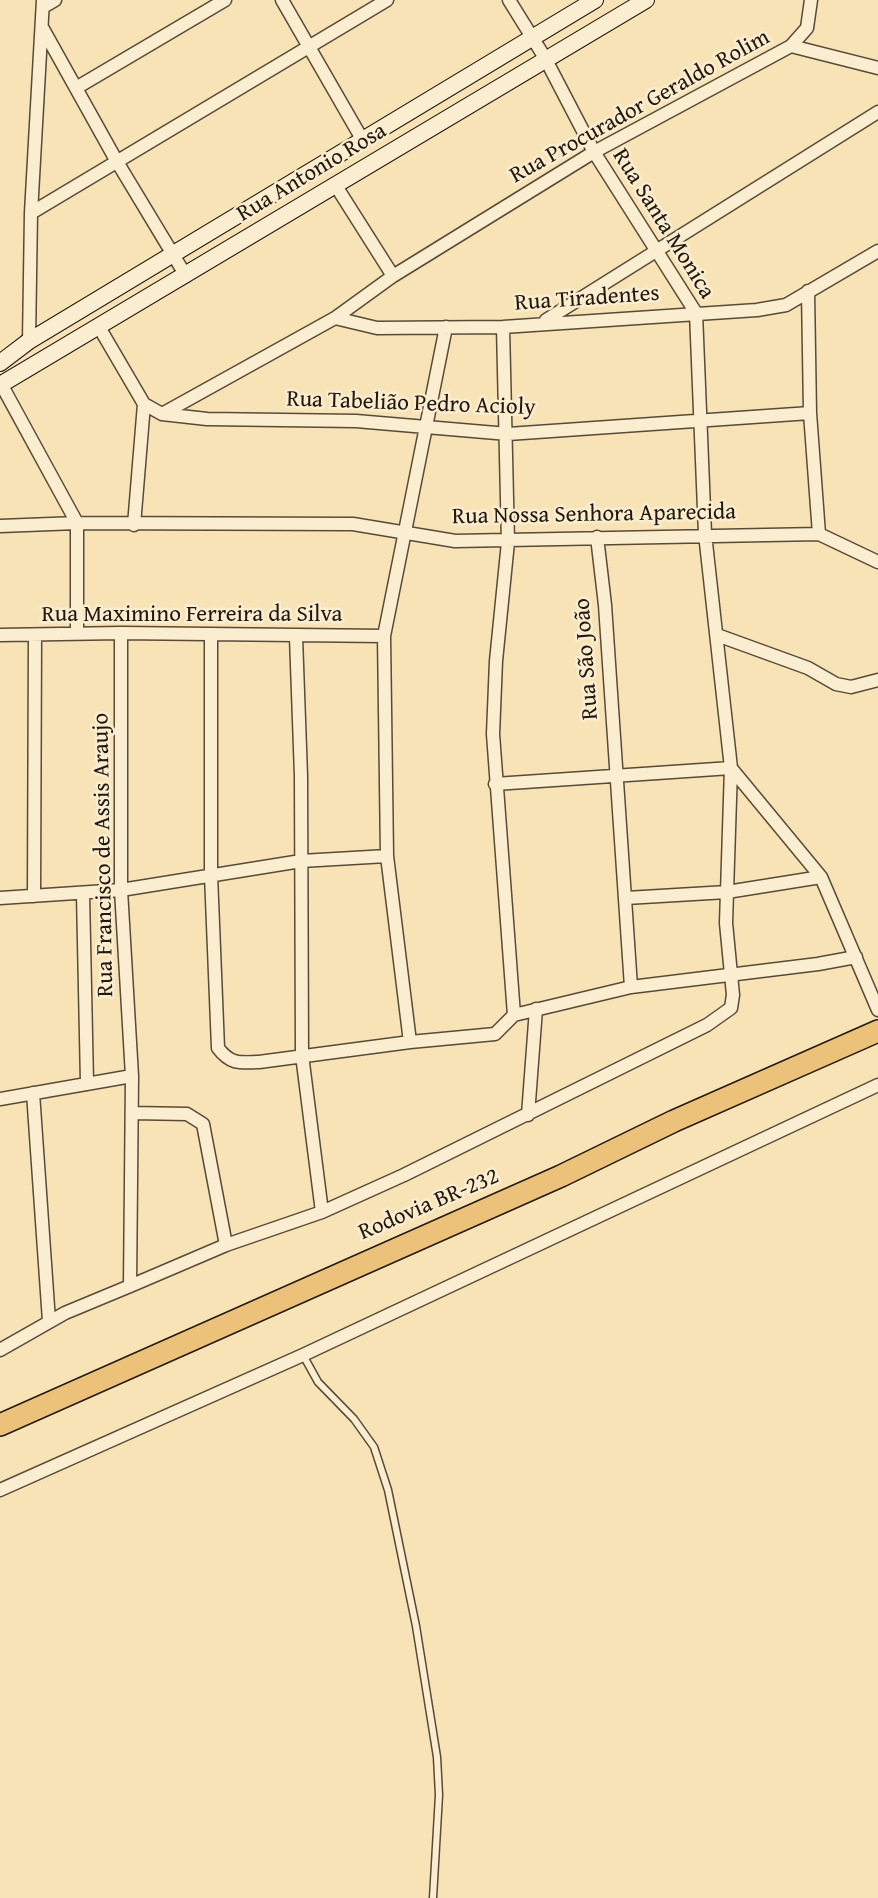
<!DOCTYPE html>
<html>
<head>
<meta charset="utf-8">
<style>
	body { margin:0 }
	canvas { display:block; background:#f8e3b6 }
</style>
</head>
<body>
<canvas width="878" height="1898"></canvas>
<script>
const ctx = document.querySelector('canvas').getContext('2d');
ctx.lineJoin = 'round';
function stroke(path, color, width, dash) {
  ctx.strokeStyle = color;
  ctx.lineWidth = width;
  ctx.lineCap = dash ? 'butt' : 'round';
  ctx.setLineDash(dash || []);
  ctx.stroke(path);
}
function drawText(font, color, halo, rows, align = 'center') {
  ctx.font = font + ' "Gentium Book Plus",serif';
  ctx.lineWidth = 5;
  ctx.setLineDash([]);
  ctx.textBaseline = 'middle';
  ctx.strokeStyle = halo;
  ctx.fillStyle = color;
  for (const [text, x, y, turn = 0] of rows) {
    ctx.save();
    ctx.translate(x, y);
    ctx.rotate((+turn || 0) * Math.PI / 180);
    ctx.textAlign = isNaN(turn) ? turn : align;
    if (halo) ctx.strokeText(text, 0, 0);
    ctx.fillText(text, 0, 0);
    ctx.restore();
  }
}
const lane = new Path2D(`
	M303 1355 318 1382 354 1419 374 1447 388 1490 416 1626 437 1757 439 1795 433 1898`);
const street = new Path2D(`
	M282 0 362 139
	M43 7 55 0
	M43 29 116 160 186 276
	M791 46 878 68
	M76 88 225 0
	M336 186 393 276
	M31 213 43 0
	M808 291 810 413 819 534
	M335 318 377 328 503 327 757 310 786 305 878 251
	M546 320 878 112
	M99 327 144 404 162 414 207 419 356 421 508 434 810 413
	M446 327 384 636 387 856 410 1042 495 1034 514 1015 631 987 818 964 856 957
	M503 327 508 542 496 661 493 734 514 1015
	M29 341 31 213 387 0
	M0 382 77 523V633
	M162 414 335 318 393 276 594 152 791 46 807 28 811 0
	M134 525 144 404
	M0 526 77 523 353 524 455 541 819 534
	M819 534 878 562
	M597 537 605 605 631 987
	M0 635 121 633 384 636
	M211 635V875L218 1048C230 1064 239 1063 259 1062L410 1042
	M717 635 808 668 836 684 851 687 878 680
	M296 637 301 776 302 1055 322 1212
	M731 768 821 877 878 1010
	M495 784 731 768
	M83 894 87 1083
	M34 896 35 635
	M0 898 121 890 301 861 387 856
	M626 898 727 892 821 877
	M33 1093 49 1321
	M0 1099 132 1076
	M132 1113 187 1114 203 1124 226 1245
	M528 1115 536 1009
	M130 1286 226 1245 322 1212 404 1175 707 1025 731 1008 733 995 726 923 731 768 705 534 696 313 594 152 545 58 509 0
	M0 1350 65 1313 130 1286 132 1076 121 890V633
	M0 1490 303 1355 878 1085`);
const secondary = new Path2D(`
	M0 363 29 341 595 0
	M0 385 646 0`);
const highway = new Path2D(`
	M0 1425 561 1176 674 1121 878 1031`);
const streetNames = [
	["Rua Procurador Geraldo Rolim",640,107,-29],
	["Rua Antonio Rosa",312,173,-31],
	["Rua Santa Monica",663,224,58],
	["Rua Tiradentes",587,299,-4],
	["Rua Tabelião Pedro Acioly",411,404,2],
	["Rua Nossa Senhora Aparecida",594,515,-1],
	["Rua Maximino Ferreira da Silva",192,615],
	["Rua São João",587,659,-94],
	["Rua Francisco de Assis Araujo",104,855,-91],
	["Rodovia BR-232",429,1205,-23]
];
stroke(lane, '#584b38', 9);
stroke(street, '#584b38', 15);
stroke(secondary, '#23180e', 18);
stroke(highway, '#23180e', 24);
stroke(lane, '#faedd0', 6);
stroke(street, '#faedd0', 12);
stroke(secondary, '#faedd0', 16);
stroke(highway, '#ecc27b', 21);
drawText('23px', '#23180e', '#faedd0', streetNames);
</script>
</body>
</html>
